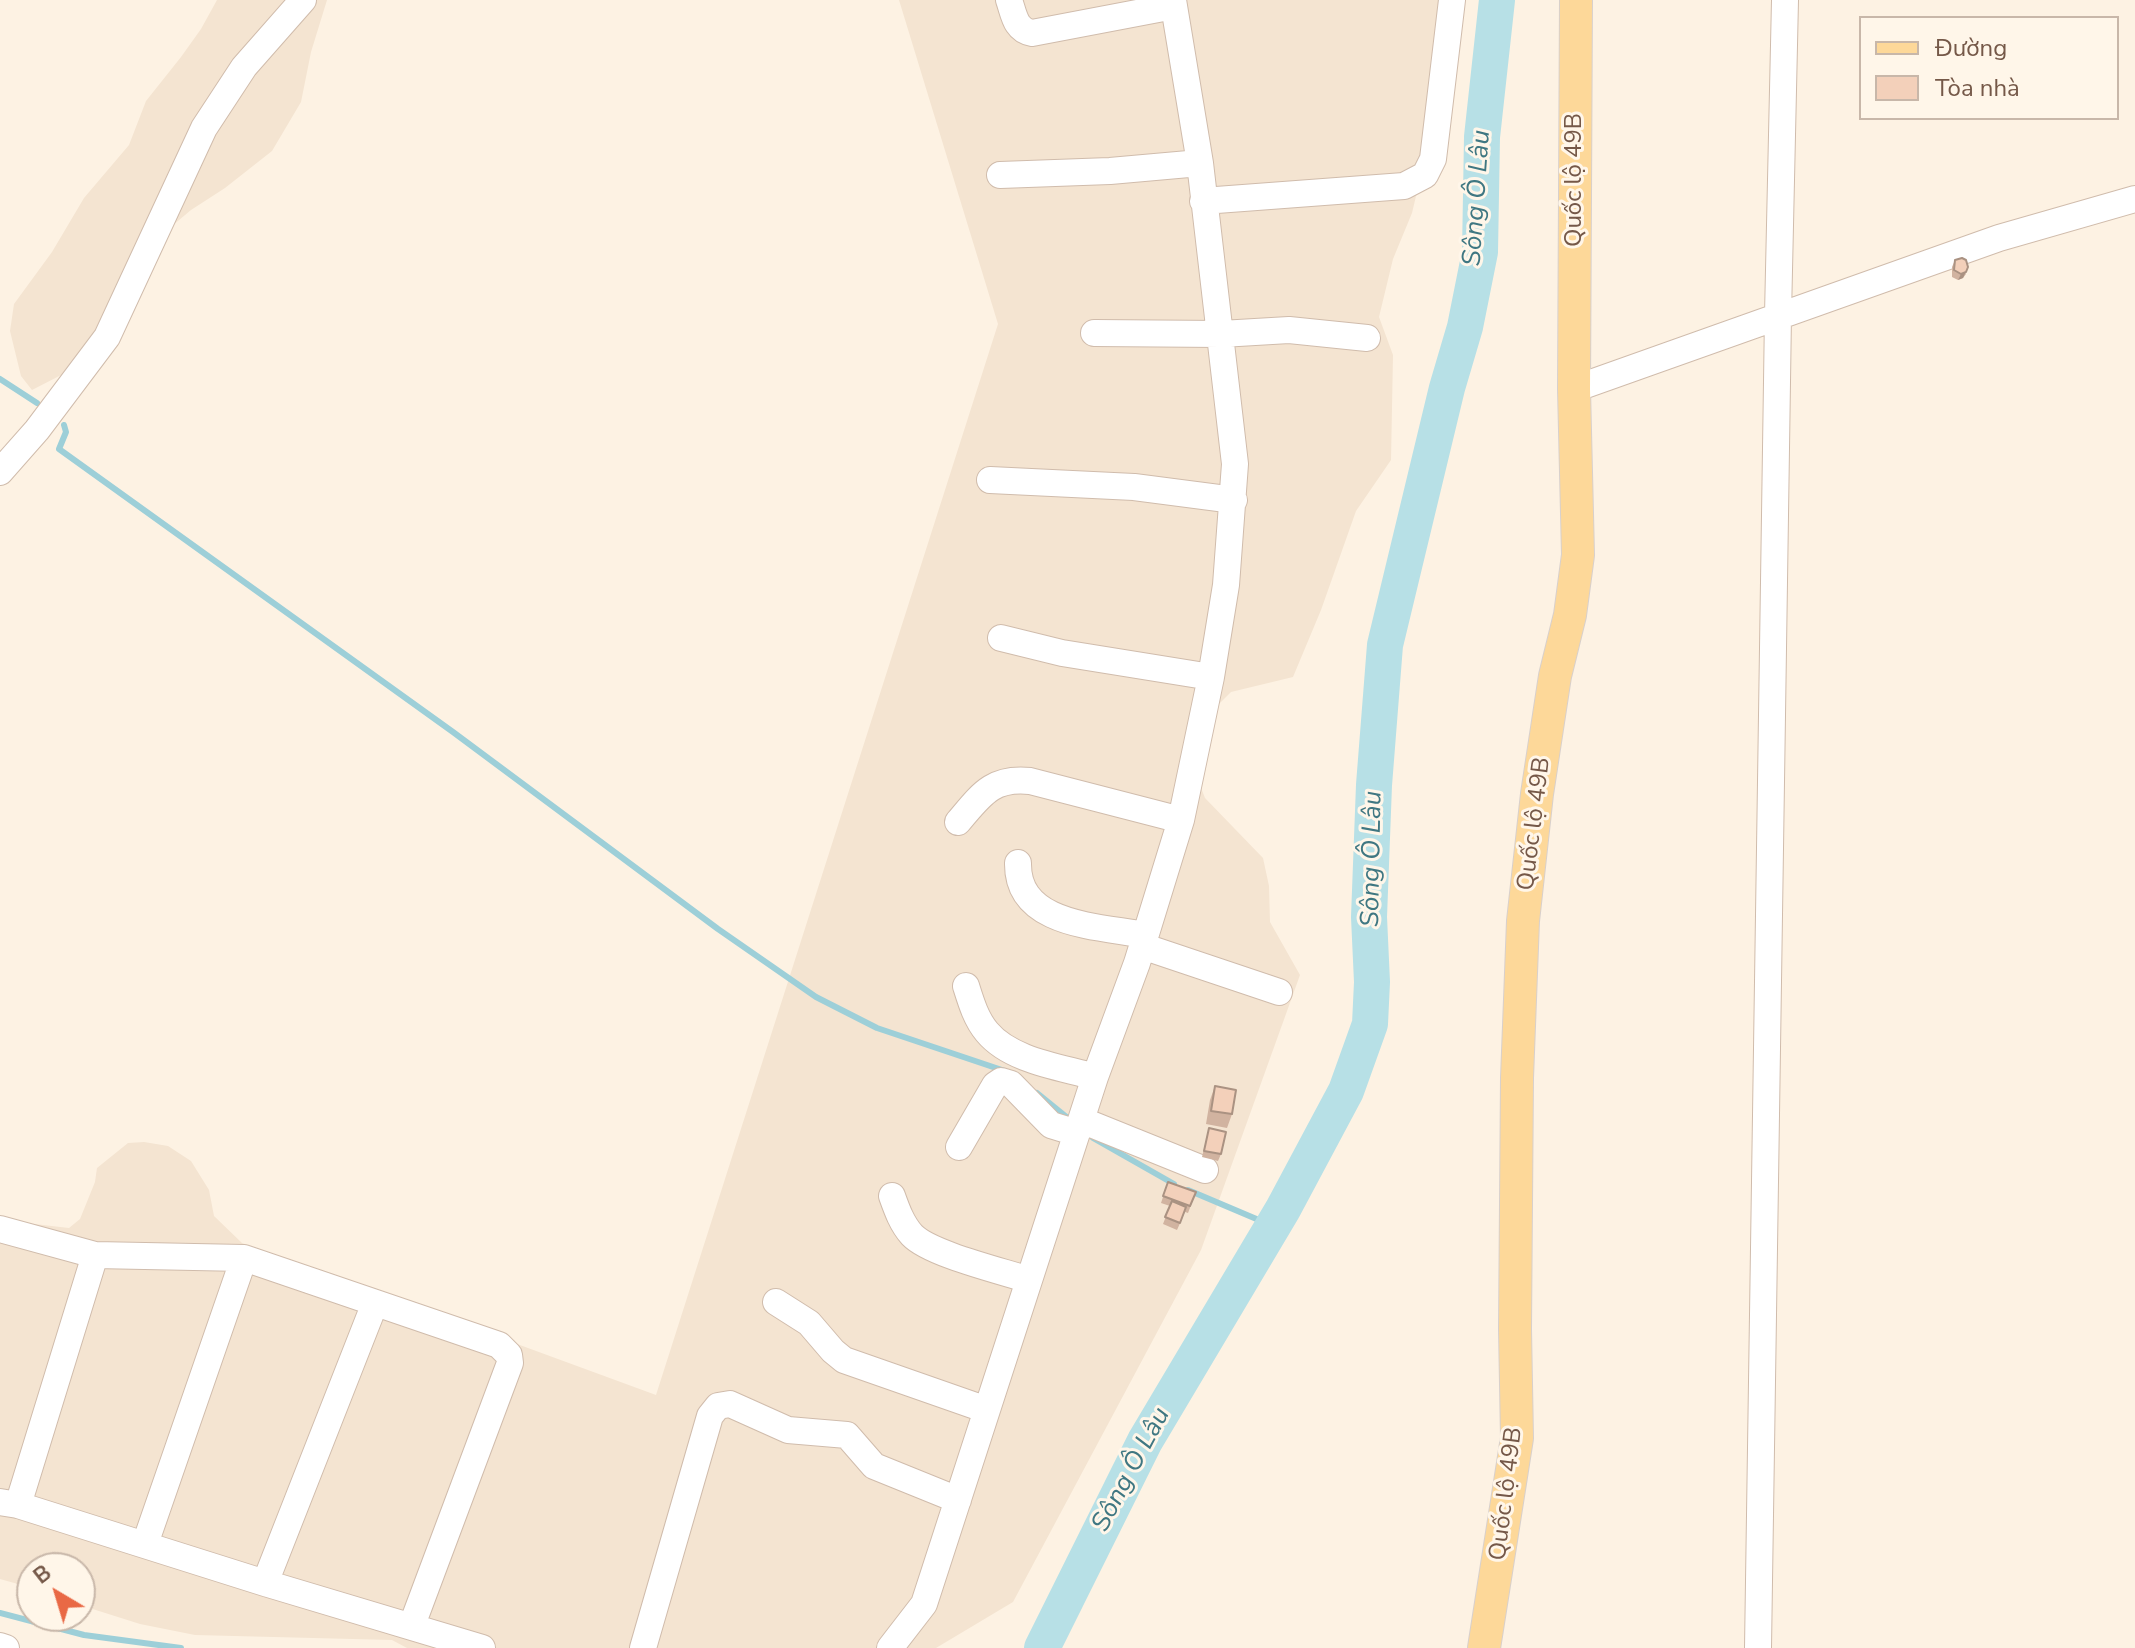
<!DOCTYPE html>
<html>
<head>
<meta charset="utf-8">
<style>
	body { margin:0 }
	#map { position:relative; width:2135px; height:1648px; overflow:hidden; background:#fdf2e3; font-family:"Nunito Sans",sans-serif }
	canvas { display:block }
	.legend { position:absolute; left:1859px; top:16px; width:260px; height:104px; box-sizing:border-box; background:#fff6e9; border:2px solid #c8b7a9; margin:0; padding:10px 14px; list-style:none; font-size:24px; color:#755848 }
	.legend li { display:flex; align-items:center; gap:16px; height:40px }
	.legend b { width:40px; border:2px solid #c8b7a9 }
	.north { position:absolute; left:16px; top:1552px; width:80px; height:80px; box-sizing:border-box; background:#fff6e9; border:2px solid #c8b7a9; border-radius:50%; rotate:322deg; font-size:22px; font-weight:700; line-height:32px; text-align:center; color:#755848 }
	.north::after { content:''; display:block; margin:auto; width:28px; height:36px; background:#e96945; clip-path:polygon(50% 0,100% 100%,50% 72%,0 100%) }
</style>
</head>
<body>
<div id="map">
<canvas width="2135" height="1648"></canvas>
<ul class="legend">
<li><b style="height:10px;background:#fdd899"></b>Đường</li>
<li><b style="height:22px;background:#f3d0ba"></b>Tòa nhà</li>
</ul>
<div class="north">B</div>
</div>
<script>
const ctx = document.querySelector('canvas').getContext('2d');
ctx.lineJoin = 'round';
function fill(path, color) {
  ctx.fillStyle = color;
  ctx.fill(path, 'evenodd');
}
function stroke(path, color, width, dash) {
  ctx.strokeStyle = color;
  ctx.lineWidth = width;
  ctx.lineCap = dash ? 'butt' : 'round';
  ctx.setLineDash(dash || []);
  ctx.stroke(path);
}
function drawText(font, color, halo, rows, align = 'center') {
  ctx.font = font + ' "Nunito Sans",sans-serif';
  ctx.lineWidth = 6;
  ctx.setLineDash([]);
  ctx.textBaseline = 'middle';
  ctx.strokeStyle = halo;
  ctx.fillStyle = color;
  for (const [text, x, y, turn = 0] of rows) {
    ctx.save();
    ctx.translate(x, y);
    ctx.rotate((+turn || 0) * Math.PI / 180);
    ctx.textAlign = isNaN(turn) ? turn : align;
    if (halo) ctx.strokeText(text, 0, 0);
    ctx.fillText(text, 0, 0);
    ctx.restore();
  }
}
const residential = new Path2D(`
	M217 0H327L311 52 301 102 272 151 225 188 191 210 160 236 109 325 67 372 32 390 21 376 10 331 14 304 52 252 84 198 129 145 146 101 181 57 201 29Z
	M899 0H1452L1426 154 1412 213 1393 259 1379 317 1393 355 1391 460 1356 511 1321 610 1293 677 1231 692 1210 713 1192 765 1205 798 1263 858 1269 886 1270 922 1300 975 1201 1250 1013 1602 936 1648H407L392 1640 195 1635 140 1624 80 1605V1568H32V1588L0 1579V1220L69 1228 80 1219 95 1182 97 1168 128 1143 144 1142 168 1146 191 1161 209 1190 214 1216 242 1243 656 1395 998 324Z`);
const stream = new Path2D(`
	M0 379 37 403
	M64 425 66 432 59 449 453 732 718 929 816 997 877 1028 1005 1071
	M1037 1093 1069 1119
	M1093 1138 1174 1184
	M1188 1190 1273 1226
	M0 1613 84 1635 181 1648`);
const river = new Path2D(`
	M1042 1648 1145 1441 1283 1209 1346 1091 1370 1024 1372 982 1369 917 1374 785 1385 645 1447 388 1465 327 1480 252 1482 137 1497 0`);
const minor = new Path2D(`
	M1009 0C1014 14 1015 30 1032 33L1174 6
	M1000 175 1110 171 1200 163
	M1203 201 1404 186 1425 175 1433 159 1452 0
	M1094 333 1221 334 1289 330 1367 338
	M1574 389 1999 238 2135 199
	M0 472 37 430 107 337 204 128 244 67 303 0
	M990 480 1134 487 1234 500
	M1001 638 1062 653 1211 677
	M958 822C981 795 992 777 1030 781L1181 820
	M1018 863C1017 926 1098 926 1145 935
	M1142 946 1279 992
	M966 986C971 1002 976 1019 987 1032 1011 1061 1061 1067 1095 1077
	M1081 1120 1205 1170
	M959 1147 995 1085 1001 1081 1011 1084 1051 1125 1077 1133
	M892 1196C897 1210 902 1224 912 1235 930 1254 1002 1271 1029 1280
	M0 1229 95 1255 244 1258 499 1345 509 1355 510 1363 412 1625
	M776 1302 809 1323 833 1351 844 1360 987 1410
	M0 1502 18 1505 265 1583 482 1648
	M18 1505 95 1255
	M145 1544 244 1258
	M265 1583 375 1303
	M0 1646 6 1648
	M643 1648 710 1416 718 1406 730 1404 788 1430 847 1435 874 1466 958 1500
	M890 1648 924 1604 1095 1077 1137 963 1181 820 1211 677 1226 585 1235 464 1200 163 1173 0
	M1758 1648 1778 315 1785 0`);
const major = new Path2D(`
	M1484 1648 1517 1438 1515 1329 1517 1078 1523 921 1537 794 1555 676 1570 615 1578 555 1574 389 1576 0`);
const wall = new Path2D(`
	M1955 260 1966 274 1963 278 1958 280 1952 277V267Z
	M1215 1086 1232 1114 1227 1128 1206 1124 1210 1100Z
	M1209 1128 1221 1154 1218 1161 1202 1157Z
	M1168 1182 1196 1192 1188 1213 1185 1212 1177 1230 1163 1224 1170 1206 1161 1203Z`);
const shadedWall = new Path2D(`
	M1968 267 1963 278 1958 280 1961 274Z`);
const building = new Path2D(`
	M1962 258 1966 260 1968 267 1966 272 1961 274 1954 270 1955 260Z
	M1215 1086 1236 1090 1232 1114 1211 1111Z
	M1209 1128 1226 1132 1221 1154 1204 1151Z
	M1168 1182 1196 1192 1190 1206 1163 1196Z
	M1172 1201 1186 1207 1180 1223 1165 1217Z`);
const streetNames = [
	["Quốc lộ 49B",1575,180,-90],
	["Quốc lộ 49B",1535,824,-83],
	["Quốc lộ 49B",1507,1494,-83]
];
const waterNames = [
	["Sông Ô Lâu",1478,198,-86],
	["Sông Ô Lâu",1373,859,-89],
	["Sông Ô Lâu",1132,1470,-62]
];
fill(residential, '#f4e4d1');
stroke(stream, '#9dcfd8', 6);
stroke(river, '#b7e0e6', 36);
stroke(minor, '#d0bcac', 28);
stroke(major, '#d8d0cc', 34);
stroke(minor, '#fff', 26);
stroke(major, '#fdd899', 32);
fill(wall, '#d1b3a0');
fill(shadedWall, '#aa9282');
fill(building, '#f3d0ba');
stroke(building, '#aa9282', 2);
drawText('24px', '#755848', '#fff6e9', streetNames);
drawText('italic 26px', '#3f7782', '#fff6e9', waterNames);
</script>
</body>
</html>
